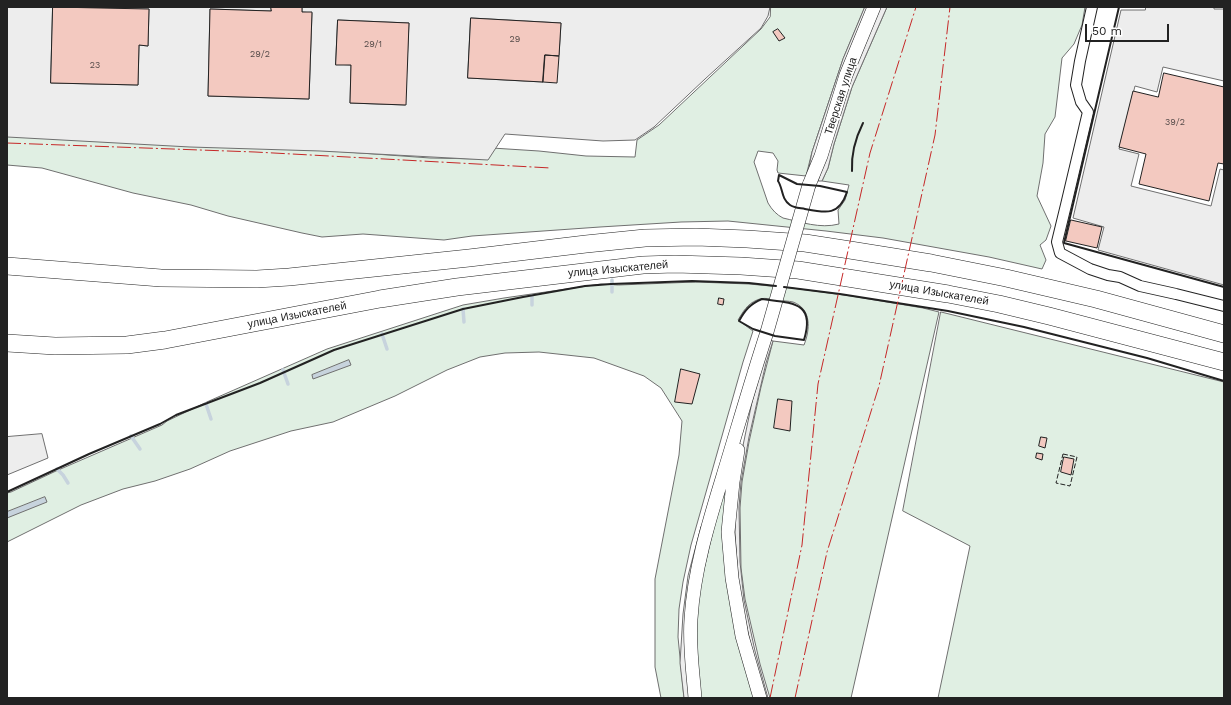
<!DOCTYPE html>
<html>
<head>
<meta charset="utf-8">
<style>
	body { margin:0 }
	#map { position:relative; width:1231px; height:705px; overflow:hidden; background:#fff; font-family:"Work Sans",sans-serif }
	canvas { display:block }
	.frame { position:absolute; inset:0; border:8px solid #222; pointer-events:none }
	.scale { position:absolute; left:1085px; top:24px; width:84px; height:18px; box-sizing:border-box; border:2px solid #222; border-top:0; padding-left:5px; font-size:12px; line-height:14px; white-space:nowrap; color:#222; -webkit-text-stroke:3px #fff; paint-order:stroke }
</style>
</head>
<body>
<div id="map">
<canvas width="1231" height="705"></canvas>
<div class="frame"></div>
<div class="scale">50 m</div>
</div>
<script>
const ctx = document.querySelector('canvas').getContext('2d');
ctx.lineJoin = 'round';
function fill(path, color) {
  ctx.fillStyle = color;
  ctx.fill(path, 'evenodd');
}
function stroke(path, color, width, dash) {
  ctx.strokeStyle = color;
  ctx.lineWidth = width;
  ctx.lineCap = dash ? 'butt' : 'round';
  ctx.setLineDash(dash || []);
  ctx.stroke(path);
}
function drawText(font, color, halo, rows, align = 'center') {
  ctx.font = font + ' "Work Sans",sans-serif';
  ctx.lineWidth = 3;
  ctx.setLineDash([]);
  ctx.textBaseline = 'middle';
  ctx.strokeStyle = halo;
  ctx.fillStyle = color;
  for (const [text, x, y, turn = 0] of rows) {
    ctx.save();
    ctx.translate(x, y);
    ctx.rotate((+turn || 0) * Math.PI / 180);
    ctx.textAlign = isNaN(turn) ? turn : align;
    if (halo) ctx.strokeText(text, 0, 0);
    ctx.fillText(text, 0, 0);
    ctx.restore();
  }
}
const green = new Path2D(`
	M771 7H865L843 59 812 152 806 176 778 173 777 170 778 161 773 153 758 151 754 162 768 203C772 210 777 215 783 218 801 222 820 229 839 224L838 210 845 200 849 185 822 181 828 168 834 144 852 87 887 7H1085L1082 25 1074 44 1062 58 1055 117 1045 134 1043 163 1037 196 1051 226 1046 240 1040 245 1046 260 1042 269 989 257 883 238 826 231 728 221 681 222 600 227 472 236 444 240 363 234 322 237 302 233 228 216 191 205 133 193 42 168 7 165V136L333 151 430 158 481 159 492 148 539 151 586 156 635 157 637 140 659 125 761 29 770 17Z
	M696 282 749 284 792 288 851 296 923 308 939 312 851 698H770L760 664 745 599 741 568 740 508 742 482 749 442 761 387 773 341 804 345C810 330 812 309 793 302 789 301 783 301 778 300 771 299 763 297 757 300 747 304 743 312 738 320L753 331 743 362 691 545 683 582 679 609 678 637 684 698H661L655 667V579L679 455 682 421 661 388 644 376 594 358 539 352 505 353 480 357 447 370 395 396 333 422 291 431 230 451 190 469 155 481 123 489 81 505 7 542V493L11 492 56 471 162 425 167 421 209 401 327 349 463 305 504 298 601 284 618 285Z
	M941 312 1224 382V698H938L970 546 903 511Z
	M725 481 756 698H701L697 673 696 603Z`);
const parking = new Path2D(`
	M7 7H271V11L210 9 208 96 309 99 312 13 302 12V7H770L768 16 761 28 705 79 654 127 635 140 603 141 505 134 488 160 320 151 190 147 7 137ZM53 7 149 9 148 46 139 45 138 85 51 83ZM471 18 561 23 559 55H545L543 82 468 78ZM338 20 409 23 405 105 350 103 351 65 336 64Z
	M865 7H870L807 177 812 152 843 59Z
	M881 7H887L852 87 834 144 828 168 822 181H818L853 67Z
	M1146 7H1214V9H1224V81L1163 67 1157 92 1135 86 1119 149 1139 154 1131 186 1211 206 1220 169 1224 170V285L1098 250 1104 227 1073 218 1121 10H1145Z
	M770 340 773 341 766 363 749 437 741 482 739 507 740 562 744 600 755 651 768 698H764L749 637 739 590 735 534V517L740 460 752 402Z
	M42 434 48 458 7 475V437Z
	M701 527 699 550 690 698H684L680 663 683 614 688 576Z`);
const water = new Path2D(`
	M349 360 351 365 313 379 312 375Z
	M45 497 47 502 7 518V512Z`);
const stream = new Path2D(`
	M612 280V292
	M532 305V296
	M463 309 464 322
	M382 334 387 349
	M283 370 288 384
	M206 404 211 419
	M131 436 140 449
	M57 469 63 475 68 483`);
const building = new Path2D(`
	M53 7 149 9 148 46 139 45 138 85 51 83Z
	M271 7H302V12H312L309 99 208 96 210 9 271 11Z
	M471 18 561 23 559 56 545 55 543 82 468 78Z
	M338 20 409 23 406 105 350 103 351 65H336Z
	M778 29 785 38 779 41 773 32Z
	M545 55 559 56 557 83 543 82Z
	M1164 73 1224 87V164L1218 163 1209 201 1139 184 1146 154 1119 147 1133 91 1158 97Z
	M1071 220 1102 227 1097 248 1066 241Z
	M719 298 724 299 723 305 718 304Z
	M681 369 700 374 692 404 675 402Z
	M778 399 792 401 790 431 774 428Z
	M1041 437 1047 438 1045 448 1039 446Z
	M1037 453 1043 454 1042 460 1036 458Z
	M1064 457 1074 459 1071 475 1061 472Z`);
const minor = new Path2D(`
	M1092 7 1080 61 1076 85 1081 102 1088 112 1066 205 1057 242 1060 253 1090 269 1108 275 1120 277 1140 286 1176 294 1224 306`);
const tertiary = new Path2D(`
	M809 185 821 156 846 75 874 7
	M738 450 733 482 728 532 732 578 742 636 760 698
	M695 698C693 672 689 646 691 619 694 568 710 518 725 469 739 423 752 378 767 332`);
const trunk = new Path2D(`
	M7 266 161 278 257 279 289 277 469 258 586 244 645 238 696 237 747 239 805 243 850 250 931 263 1006 278 1096 299 1224 334
	M7 343 55 346 127 345 165 340 380 299 457 287 643 265 675 264 741 266 798 270 948 294 999 304 1049 316 1224 362`);
const tertiaryBridge = new Path2D(`
	M767 332 809 185`);
const fence = new Path2D(`
	M1063 454 1077 457 1070 486 1056 483Z`);
const wall = new Path2D(`
	M1119 7 1064 243 1224 287
	M852 171C851 153 855 139 863 123
	M779 175 797 184 820 186 847 192C839 216 826 213 805 209 800 208 794 208 790 205 781 199 783 188 778 181Z
	M784 287 840 294 948 311 1024 327 1147 358 1224 381
	M762 299C791 303 816 301 804 340L775 336 753 329 739 321C745 310 750 304 762 299Z
	M7 492 89 454 160 424 176 415 260 383 334 350 463 309 523 297 585 286 611 284 692 281 749 283 776 286`);
const power = new Path2D(`
	M7 143 255 152 551 168
	M770 698 802 545 818 384 870 153 916 7
	M795 698 827 552 879 386 935 135 950 7`);
const numberNames = [
	["29",515,39],
	["29/1",373,44],
	["29/2",260,54],
	["23",95,65],
	["39/2",1175,122]
];
const streetNames = [
	["Тверская улица",841,96,-72],
	["улица Изыскателей",618,269,-5],
	["улица Изыскателей",939,293,10],
	["улица Изыскателей",297,315,-11]
];
fill(green, '#e0efe3');
stroke(green, '#6f6f6f', 1);
fill(parking, '#ededed');
stroke(parking, '#6f6f6f', 1);
fill(water, '#c7d3dd');
stroke(water, '#6f6f6f', 1);
stroke(stream, '#c7d3dd', 3.5);
fill(building, '#f3c9c0');
stroke(building, '#222', 1);
stroke(minor, '#222', 12);
stroke(tertiary, '#222', 14);
stroke(trunk, '#222', 18);
stroke(minor, '#fff', 10);
stroke(tertiary, '#fff', 13);
stroke(trunk, '#fff', 17);
stroke(tertiaryBridge, '#222', 14, []);
stroke(tertiaryBridge, '#fff', 13);
stroke(fence, '#222', 1, [5, 2]);
stroke(wall, '#222', 2);
stroke(power, '#c62828', 1, [14, 3, 2, 3]);
drawText('9px', '#564c4a', null, numberNames);
drawText('11px', '#222', '#fff', streetNames);
</script>
</body>
</html>
